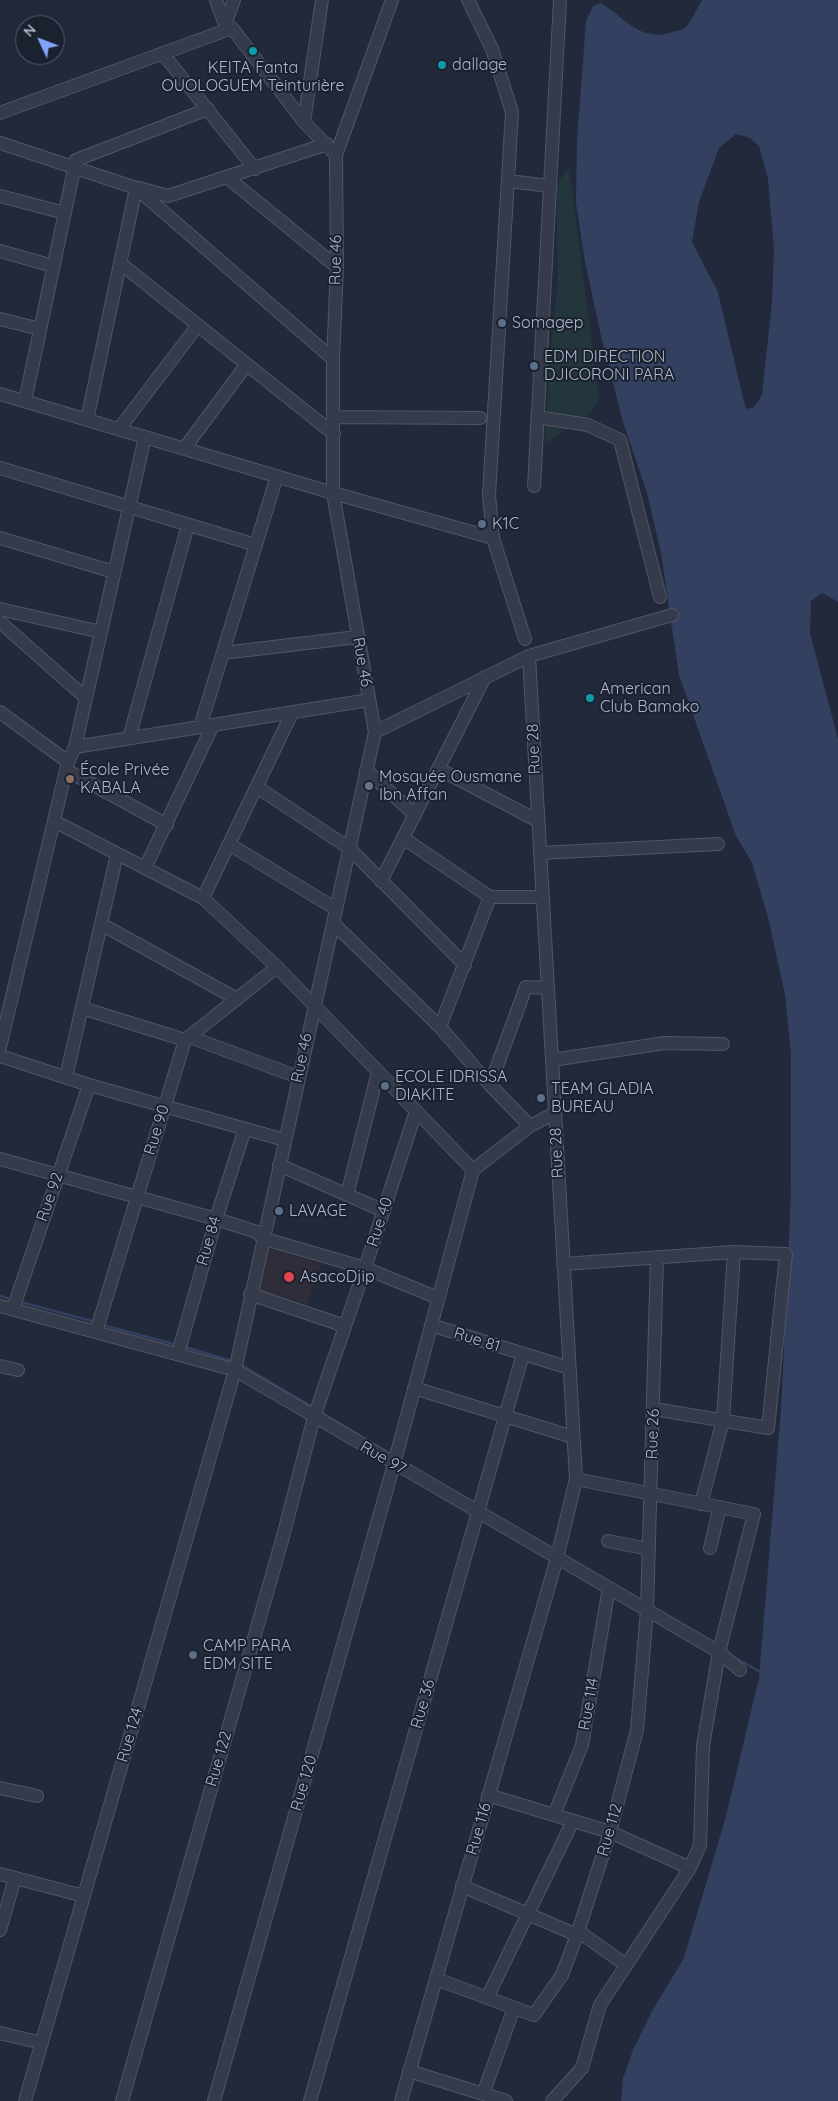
<!DOCTYPE html>
<html>
<head>
<meta charset="utf-8">
<style>
	body { margin:0 }
	#map { position:relative; width:838px; height:2101px; overflow:hidden; background:#21293a; font-family:Quicksand,sans-serif }
	canvas { display:block }
	.north { position:absolute; left:15px; top:15px; width:50px; height:50px; box-sizing:border-box; background:#1a212f; border:1px solid #565d6c; border-radius:50%; rotate:313deg; font-size:14px; font-weight:700; line-height:20px; text-align:center; color:#b0b6c7 }
	.north::after { content:''; display:block; margin:auto; width:18px; height:22px; background:#82a3f9; clip-path:polygon(50% 0,100% 100%,50% 72%,0 100%) }
</style>
</head>
<body>
<div id="map">
<canvas width="838" height="2101"></canvas>
<div class="north">N</div>
</div>
<script>
const ctx = document.querySelector('canvas').getContext('2d');
ctx.lineJoin = 'round';
function fill(path, color) {
  ctx.fillStyle = color;
  ctx.fill(path, 'evenodd');
}
function stroke(path, color, width, dash) {
  ctx.strokeStyle = color;
  ctx.lineWidth = width;
  ctx.lineCap = dash ? 'butt' : 'round';
  ctx.setLineDash(dash || []);
  ctx.stroke(path);
}
function drawText(font, color, halo, rows, align = 'center') {
  ctx.font = font + ' Quicksand,sans-serif';
  ctx.lineWidth = 4;
  ctx.setLineDash([]);
  ctx.textBaseline = 'middle';
  ctx.strokeStyle = halo;
  ctx.fillStyle = color;
  for (const [text, x, y, turn = 0] of rows) {
    ctx.save();
    ctx.translate(x, y);
    ctx.rotate((+turn || 0) * Math.PI / 180);
    ctx.textAlign = isNaN(turn) ? turn : align;
    if (halo) ctx.strokeText(text, 0, 0);
    ctx.fillText(text, 0, 0);
    ctx.restore();
  }
}
const medical = new Path2D(`
	M267 1246 321 1264 307 1304 259 1291Z`);
const green = new Path2D(`
	M569 167 599 398 592 412 545 443 549 368 558 280 556 185Z`);
const water = new Path2D(`
	M702 0H838V602L822 593 811 601 810 633 838 739V2101H621L623 2078 633 2050 652 2011 684 1958 726 1816 759 1678 781 1409 788 1266 791 1188V1054L785 995 768 917 757 880 752 863 736 836 679 675 661 553 647 493 623 422 601 336 585 262 576 203 577 140 586 21 593 6 601 3C625 18 641 43 672 32 676 31 683 30 686 27 693 19 697 8 702 0ZM736 134 750 138 759 146 768 179 774 249 772 301 762 395 754 407 748 409 745 406 718 292 692 242 699 202 719 148Z`);
const stream = new Path2D(`
	M0 1296 13 1300
	M21 1302 95 1322
	M103 1325 177 1345
	M185 1347 232 1361
	M240 1364 312 1407
	M319 1411 359 1435
	M734 1657 762 1673`);
const minor = new Path2D(`
	M216 0 227 30
	M468 0 492 49 512 112 489 495 493 538 525 639
	M225 25 234 0
	M163 54 255 169
	M0 113 232 28 304 122 336 155
	M304 122 322 0
	M0 143 136 188 333 359
	M228 178 337 267
	M508 181 550 186
	M139 188 168 196 327 144
	M0 196 65 213
	M0 251 53 266
	M120 263 334 434
	M0 319 40 329
	M0 394 333 493 493 538
	M25 401 76 160 208 109
	M334 417 480 418
	M537 417 588 425 620 440 660 597
	M87 420 136 188
	M119 429 198 325
	M184 449 247 364
	M0 468 256 545
	M534 486 560 0
	M0 538 114 572
	M0 609 101 632
	M0 622 86 698
	M223 653 357 637
	M0 712 68 762
	M200 727 277 476
	M375 732 529 656 672 615
	M129 738 188 525
	M75 747 369 700
	M439 769 538 821
	M66 770 167 825
	M366 770 415 815
	M257 787 349 848 465 965
	M54 821 203 898 277 967 473 1170
	M403 838 490 897H542
	M229 844 336 909
	M540 853 718 844
	M145 868 213 725
	M381 881 485 677
	M203 898 292 713
	M333 923 440 1027 490 1085 530 1126
	M101 924 237 999
	M82 1008 185 1040
	M440 1027 490 897
	M190 1037 298 1077
	M0 1047 68 762 75 747 145 437
	M0 1056 89 1085 285 1140
	M552 1060 665 1043 723 1044
	M66 1077 117 854
	M490 1085 526 987 548 988
	M0 1159 216 1219 257 1232 262 1238 365 1268 438 1298
	M279 1165 384 1211
	M347 1195 378 1072
	M563 1264 734 1252 786 1254 768 1428 654 1409
	M250 1294 345 1326
	M0 1306 235 1370 719 1652 740 1670
	M13 1309 89 1085
	M431 1325 569 1368
	M96 1332 185 1040 277 967
	M178 1354 216 1219 245 1129
	M0 1366 18 1370
	M414 1388 573 1437
	M701 1504 723 1420 734 1252
	M608 1541 649 1549
	M710 1548 720 1507
	M0 1788 37 1796
	M488 1795 610 1832 690 1868
	M554 1815 582 1745 609 1588
	M0 1874 84 1896
	M462 1886 577 1935
	M0 1930 15 1878
	M578 1931 626 1965
	M436 1979 534 2015 562 1975 577 1935 610 1832 637 1730 647 1610 657 1257
	M487 1998 573 1821
	M0 2033 42 2043
	M409 2071 506 2101
	M483 2094 514 2008
	M25 2101 235 1370 375 732 333 493V359L337 267 336 155 392 0
	M122 2101 282 1540 314 1417 365 1268 416 1111
	M214 2101 394 1464 473 1170 530 1126 555 1113
	M310 2101 523 1354
	M401 2101 557 1558 576 1479 529 656
	M552 2101 582 2068 600 2005 690 1868 700 1845 703 1746 719 1652 754 1514 576 1479`);
const markers = [
	[253,51,5,"#0f9aa8"],
	[442,65,5,"#0f9aa8"],
	[502,323,5,"#5c6f8a"],
	[534,366,5,"#5c6f8a"],
	[482,524,5,"#5c6f8a"],
	[590,698,5,"#0f9aa8"],
	[70,779,5,"#8d6e63"],
	[369,786,5,"#6b7280"],
	[385,1086,5,"#5c6f8a"],
	[541,1098,5,"#5c6f8a"],
	[279,1211,5,"#5c6f8a"],
	[289,1277,6,"#e0444e"],
	[193,1655,5,"#5c6f8a"]
];
const poiNames = [
	["dallage",452,65],
	["KEITA Fanta",253,68,"center"],
	["OUOLOGUEM Teinturière",253,86,"center"],
	["Somagep",512,323],
	["EDM DIRECTION",544,357],
	["DJICORONI PARA",544,375],
	["K1C",492,524],
	["American",600,689],
	["Club Bamako",600,707],
	["École Privée",80,770],
	["KABALA",80,788],
	["Mosquée Ousmane",379,777],
	["Ibn Affan",379,795],
	["ECOLE IDRISSA",395,1077],
	["DIAKITE",395,1095],
	["TEAM GLADIA",551,1089],
	["BUREAU",551,1107],
	["LAVAGE",289,1211],
	["AsacoDjip",300,1277],
	["CAMP PARA",203,1646],
	["EDM SITE",203,1664]
];
const streetNames = [
	["Rue 46",336,260,-89],
	["Rue 46",362,662,80],
	["Rue 28",534,749,-93],
	["Rue 46",302,1058,-78],
	["Rue 90",157,1130,-73],
	["Rue 28",557,1153,-93],
	["Rue 92",50,1197,-71],
	["Rue 40",380,1222,-72],
	["Rue 84",209,1241,-74],
	["Rue 81",477,1340,18],
	["Rue 26",653,1434,-88],
	["Rue 97",383,1458,30],
	["Rue 36",423,1704,-74],
	["Rue 114",589,1704,-80],
	["Rue 124",130,1735,-74],
	["Rue 122",219,1759,-74],
	["Rue 120",304,1783,-74],
	["Rue 116",479,1829,-74],
	["Rue 112",610,1830,-74]
];
fill(medical, '#302d3b');
fill(green, '#23363b');
fill(water, '#334060');
stroke(stream, '#334060', 2.5);
stroke(minor, '#505665', 14);
stroke(minor, '#353b4a', 12);
for (const [x, y, r, color] of markers) {
  const dot = new Path2D();
  dot.arc(x, y, r, 0, 2 * Math.PI);
  ctx.fillStyle = color;
  ctx.fill(dot);
  stroke(dot, '#1a212f', 2);
}
drawText('16px', '#b0b6c7', '#1a212f', poiNames, 'left');
drawText('16px', '#b0b6c7', '#1a212f', streetNames);
</script>
</body>
</html>
